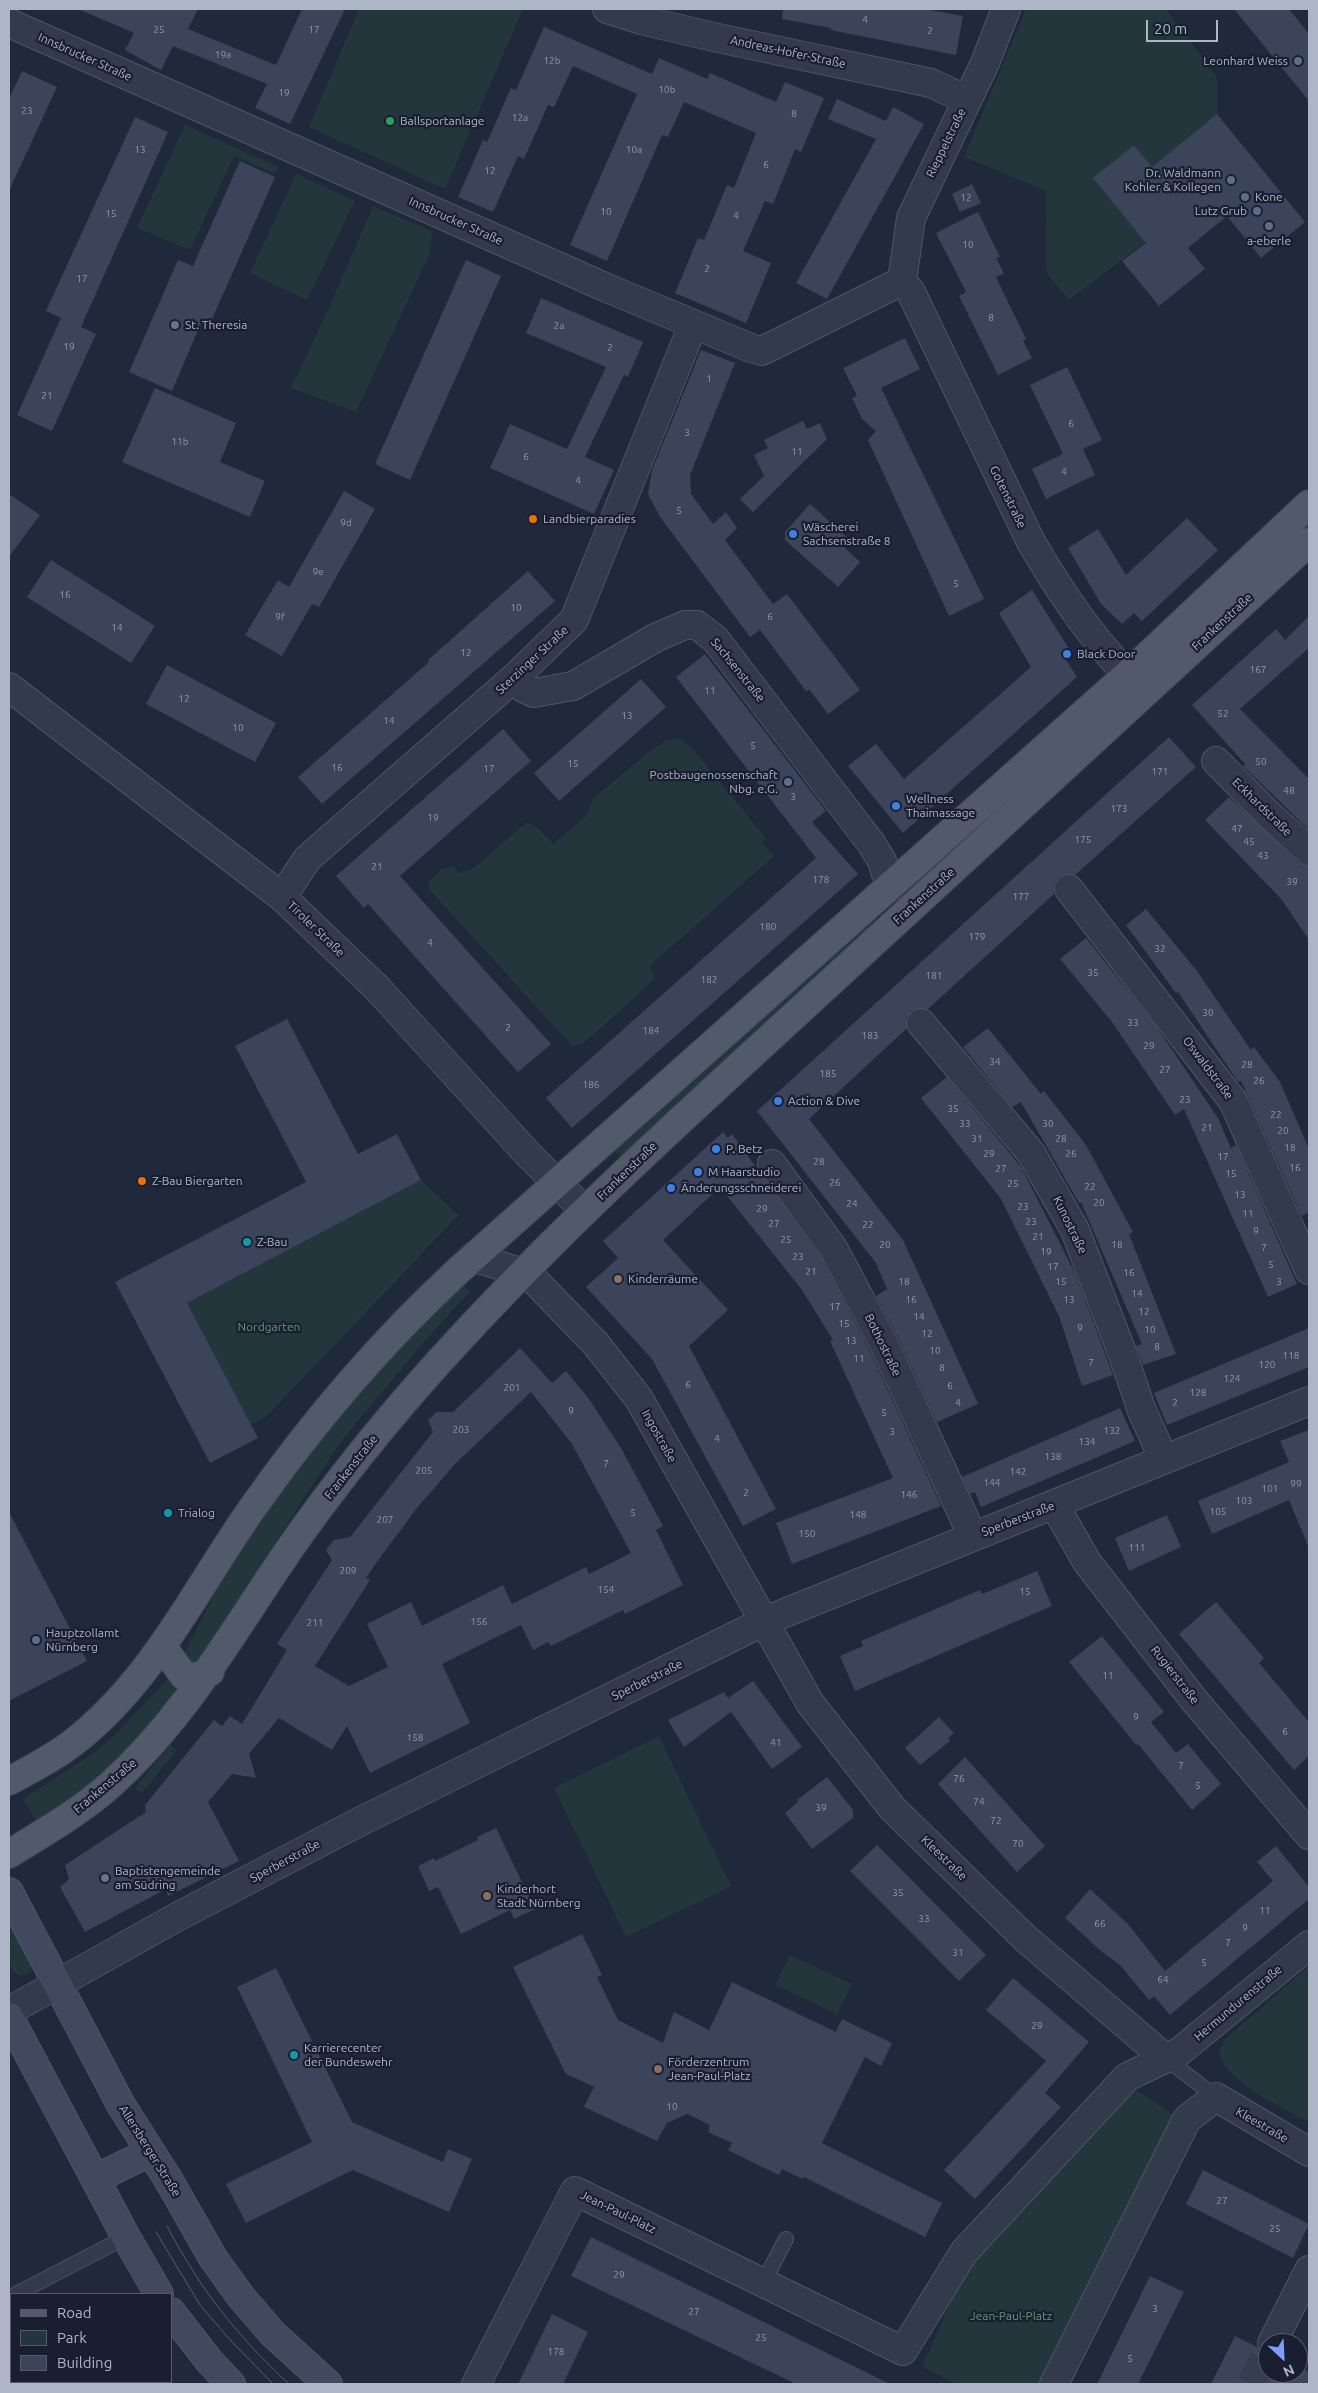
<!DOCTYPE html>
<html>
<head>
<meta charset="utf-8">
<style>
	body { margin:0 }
	#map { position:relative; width:1318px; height:2393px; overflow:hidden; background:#20283b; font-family:Ubuntu,sans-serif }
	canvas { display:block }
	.frame { position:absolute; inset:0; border:10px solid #aeb5c7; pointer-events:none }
	.legend { position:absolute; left:10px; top:2293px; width:162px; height:90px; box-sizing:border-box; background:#191f30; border:1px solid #555b6c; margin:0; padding:6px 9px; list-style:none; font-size:15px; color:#aeb5c7 }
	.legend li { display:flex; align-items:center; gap:10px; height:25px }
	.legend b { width:25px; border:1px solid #555b6c }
	.north { position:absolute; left:1258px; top:2333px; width:50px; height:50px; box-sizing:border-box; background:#191f30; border:1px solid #555b6c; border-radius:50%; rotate:155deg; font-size:14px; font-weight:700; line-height:20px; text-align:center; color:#aeb5c7 }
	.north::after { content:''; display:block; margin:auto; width:18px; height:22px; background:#7c9dff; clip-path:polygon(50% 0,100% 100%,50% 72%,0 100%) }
	.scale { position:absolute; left:1146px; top:20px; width:72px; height:22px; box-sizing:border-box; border:2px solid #aeb5c7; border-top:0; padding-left:6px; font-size:15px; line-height:18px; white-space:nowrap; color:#aeb5c7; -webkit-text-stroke:4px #191f30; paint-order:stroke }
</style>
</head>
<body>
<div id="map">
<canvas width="1318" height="2393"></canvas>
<div class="frame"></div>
<ul class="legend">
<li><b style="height:6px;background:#51596b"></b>Road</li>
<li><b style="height:14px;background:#22363c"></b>Park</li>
<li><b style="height:14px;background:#3b445b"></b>Building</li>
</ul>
<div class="north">N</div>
<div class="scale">20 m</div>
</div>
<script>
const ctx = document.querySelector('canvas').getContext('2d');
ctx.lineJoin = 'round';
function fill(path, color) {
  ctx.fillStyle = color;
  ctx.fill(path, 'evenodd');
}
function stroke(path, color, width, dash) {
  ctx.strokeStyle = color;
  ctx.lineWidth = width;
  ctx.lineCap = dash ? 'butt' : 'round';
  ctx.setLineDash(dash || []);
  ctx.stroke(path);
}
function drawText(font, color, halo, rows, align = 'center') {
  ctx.font = font + ' Ubuntu,sans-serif';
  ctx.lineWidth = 4.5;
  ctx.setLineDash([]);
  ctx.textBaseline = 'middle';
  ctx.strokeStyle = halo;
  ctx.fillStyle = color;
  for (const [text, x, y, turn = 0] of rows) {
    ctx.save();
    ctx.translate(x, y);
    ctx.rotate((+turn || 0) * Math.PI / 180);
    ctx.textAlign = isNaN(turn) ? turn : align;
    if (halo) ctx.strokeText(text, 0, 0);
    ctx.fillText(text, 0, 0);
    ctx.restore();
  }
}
const green = new Path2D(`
	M359 9H523L445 189 309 127Z
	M1026 9H1166L1217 77V114L1152 167 1134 145 1094 179 1131 224 1156 234 1069 300 1047 274 1046 191 964 157Z
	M185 125 279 167 275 174 234 156 190 250 137 228Z
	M296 174 355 201 307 300 250 273Z
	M373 206 432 231 430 253 356 412 291 388 328 310Z
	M679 738 691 747 766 838 761 842 774 856 650 966 655 979 593 1035 582 1044 572 1046 429 889 428 883 440 870 452 866 460 873 471 870 527 822 538 828 553 844 586 816 593 799 647 753 667 740Z
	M871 921 873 923 867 932 730 1055 621 1158 613 1149Z
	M421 1180 459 1215 267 1416 251 1425 187 1303Z
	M463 1284 470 1292 430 1335 339 1444 199 1661 194 1664 186 1658 185 1652 223 1577 263 1511 383 1361Z
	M168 1678 180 1688C144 1743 92 1786 36 1820L23 1799 95 1752 116 1734Z
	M659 1736 731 1886 626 1937 554 1788Z
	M170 1745 178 1750 144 1790 141 1793 135 1789 139 1783Z
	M9 1917 32 1965 31 1972 22 1976C1 1971 9 1934 9 1917Z
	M790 1955 852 1984 837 2014 775 1985Z
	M1309 1966V2122C1282 2107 1229 2085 1219 2054L1224 2040Z
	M1133 2088 1177 2117 1045 2384H957L922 2367 958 2285 975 2260Z`);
const building = new Path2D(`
	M78 9H198L188 29 276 65 302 9H345L290 124 255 108 267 84 173 46 161 70 125 50 134 33Z
	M783 9H925L963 16 956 55 830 30 831 28 782 19Z
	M1234 9H1289L1309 34V101Z
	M544 27 652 74 659 58 707 79 710 73 776 102 785 82 824 98 801 152 795 149 773 204 765 201 743 251 771 263 746 323 675 293 698 238 704 240 727 185 734 188 756 133 684 102 668 137 662 135 607 261 570 245 637 94 573 66 554 107 548 105 524 159 518 156 493 212 458 197 483 140 487 142 511 88 516 90Z
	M22 71 57 87 9 191V99Z
	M837 99 886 121 893 107 924 124 827 299 796 283 876 139 828 119Z
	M1217 114 1305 222 1261 258 1227 216 1188 248 1205 269 1159 306 1122 261 1146 243 1093 178 1134 145 1152 167Z
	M135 117 168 132 81 327 96 334 52 431 17 415 61 318 46 311Z
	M240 161 275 177 209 326 201 323 172 391 129 372 178 260 193 266Z
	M972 184 981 203 960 212 952 194Z
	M978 212 1000 257 996 258 1004 273 996 277 1026 339 1023 341 1032 358 998 375 959 296 966 292 936 233Z
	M466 260 501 276 410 480 375 464Z
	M541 298 643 342 628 377 624 375 585 457 614 470 594 514 490 468 510 424 567 449 606 367 526 333Z
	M905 338 920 369 881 388 984 599 949 616 868 440 876 431 862 419 852 398 857 396 843 368Z
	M701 350 735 363 690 475 691 494 713 524 726 512 737 528 725 540 773 604 787 594 860 690 828 714 809 689 806 691 760 630 750 637 660 517 648 494 652 470Z
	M1067 367 1102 440 1083 449 1095 475 1046 499 1032 469 1063 454 1030 385Z
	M155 388 236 423 220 462 265 481 250 517 122 462Z
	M803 421 807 429 820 423 827 439 753 512 740 499 764 476 754 455 768 448 764 440Z
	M344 491 375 509 319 607 312 604 282 656 245 635 278 580 289 587Z
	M9 494 40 515 9 557Z
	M810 504 850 540 844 547 860 562 838 587 785 540V532Z
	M1187 518 1218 550 1142 621 1134 613 1122 624 1101 604 1068 548 1098 529 1126 575Z
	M51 560 155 626 131 663 27 597Z
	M528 571 555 601 322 804 298 777 429 662 428 660Z
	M1032 590 1073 655 1066 660 1077 677 903 833 848 766 876 744 904 779 1031 667 999 613Z
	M1309 616V648L1240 709 1309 779V830L1243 766 1245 764 1192 705 1276 629 1285 640Z
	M705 654 826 811 812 822 858 874 572 1128 546 1098 816 858 676 677Z
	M167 665 276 723 255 762 146 704Z
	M641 679 666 707 559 801 534 773Z
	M503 729 531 761 400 876 551 1044 518 1072 368 904 364 908 336 876Z
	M1169 737 1196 767 1075 875 1067 874 1059 877 1054 884V894L928 1009 919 1008 911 1011 906 1018 907 1028 904 1031 809 1119 903 1240 978 1404 937 1422 897 1335 876 1296 887 1289 876 1263 757 1111Z
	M1229 797 1299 863 1309 866V940L1282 900 1205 820Z
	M1146 909 1197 971 1251 1050 1254 1047 1280 1082 1309 1149V1212L1302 1216 1241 1081 1238 1082 1178 992 1176 993 1126 925Z
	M1086 938 1156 1026 1218 1118 1231 1148 1236 1145 1297 1284 1268 1297 1184 1109 1175 1115 1112 1022 1060 959Z
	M287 1019 358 1154 397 1134 421 1180 187 1303 258 1438 210 1463 115 1282 306 1182 235 1046Z
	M988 1028 1041 1094 1044 1091 1086 1145 1133 1232 1129 1234 1176 1354 1143 1365 1136 1346 1142 1344 1081 1202 1079 1203 1021 1102 1012 1107 963 1047Z
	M947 1077 1021 1167 1075 1273 1113 1375 1082 1386 1059 1316 1001 1199 921 1098Z
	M723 1132 728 1138 732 1134 820 1256 869 1349 941 1506 792 1564 776 1523 893 1478 830 1341 833 1340 802 1290 720 1187 663 1240 728 1310 689 1346 776 1509 743 1526 652 1359 586 1287 618 1258 603 1241Z
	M1309 1328V1367L1167 1425 1154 1393Z
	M520 1348 552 1383 566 1371 589 1399 621 1448 663 1526 656 1530 683 1585 625 1614 623 1610 551 1646 548 1642 533 1650 521 1625 442 1664 470 1723 370 1773 347 1726 332 1750 279 1718 249 1754 256 1778 232 1774 208 1802 239 1861 168 1896 166 1889 85 1932 60 1887 69 1879 65 1865 146 1812 145 1805 214 1720 222 1726 230 1716 242 1724 287 1650 277 1644 332 1560 326 1550 334 1540 350 1537 433 1432 428 1420 437 1412H453ZM531 1392 572 1444 631 1553 589 1574 586 1567 512 1604 503 1585 422 1626 411 1602 367 1624 388 1667 349 1686 315 1666 370 1580 366 1578 379 1559 417 1508 455 1464Z
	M1120 1408 1135 1441 981 1507 975 1492 970 1494 962 1477Z
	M1309 1430V1548L1289 1500 1212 1534 1198 1501 1289 1462 1280 1441Z
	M9 1512 87 1661 9 1701Z
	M1167 1515 1181 1547 1129 1571 1115 1538Z
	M1037 1571 1052 1606 855 1691 840 1656 863 1646 861 1641 980 1590 982 1594Z
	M1216 1602 1264 1658 1259 1663 1309 1722V1756L1294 1770 1179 1634Z
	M1102 1636 1164 1712 1151 1722 1176 1753 1188 1744 1221 1784 1192 1810 1138 1744 1136 1745 1069 1662Z
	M753 1681 802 1747 772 1769 731 1712 684 1747 668 1720 724 1692 728 1698Z
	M939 1717 954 1733 948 1738 950 1741 920 1765 905 1748Z
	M965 1757 1045 1846 1017 1872 938 1784Z
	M827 1777 853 1810V1818L812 1849 785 1813 798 1802 797 1800Z
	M496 1828 535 1909 514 1919 510 1910 461 1934 438 1887 429 1891 418 1866 434 1858 435 1861 478 1840 477 1837Z
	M877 1845 986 1955 959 1981 850 1871Z
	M1276 1846 1309 1887V1899L1170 2015 1154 1996 1149 2000 1120 1965 1102 1952 1065 1918 1090 1889 1128 1924 1165 1971 1273 1881 1257 1862Z
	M582 1934 602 1975 597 1977 618 2020 663 2043 674 2012 709 2030 732 1982 836 2032 842 2019 892 2043 881 2066 865 2057 822 2143 942 2203 925 2237 804 2177 803 2179 782 2169 779 2175 728 2150 732 2143 708 2132 710 2125 687 2114 667 2123 657 2141 584 2107 594 2087 566 2074 513 1967Z
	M276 1968 352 2122 443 2162 448 2149 472 2159 449 2212 353 2170 246 2223 226 2184 312 2142 237 1987Z
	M1013 1978 1089 2042 1045 2093 1061 2107 975 2199 944 2170 1046 2061 986 2010Z
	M1203 2170 1309 2224 1293 2258 1186 2204Z
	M591 2237 666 2274 890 2384H796L571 2276Z
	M1150 2276 1184 2292 1138 2384H1097Z
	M552 2314 588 2332 563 2384H518Z
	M1235 2336 1257 2347 1259 2352 1268 2358V2373H1298V2367L1309 2372V2384H1211Z`);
const streetTunnel = new Path2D(`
	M1251 2384 1267 2352`);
const lane = new Path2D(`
	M1165 2058 1216 2097
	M763 2283 786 2239
	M16 2294 126 2237
	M9 2305 11 2309
	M55 2382 57 2384`);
const street = new Path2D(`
	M607 9 641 20 718 38 931 83 967 100
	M9 23 607 288 751 348 761 351 772 346 902 281
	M902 281 911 292 1031 542C1063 597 1098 648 1145 692
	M902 281 911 218 985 63 1006 9
	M514 678 523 688 534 693 573 686 655 638 685 625H697L716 640 871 843 882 861 890 887
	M9 687 282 897 377 988 526 1152 585 1211
	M1216 761 1268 814 1309 851
	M1069 889 1233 1101 1309 1270
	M282 897 307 859 514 678 574 620 693 325
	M921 1023 1031 1153 1075 1230 1123 1355 1142 1411 1164 1460
	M772 1164 833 1248 883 1342 973 1537
	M473 1257 523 1273 535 1281 596 1344 639 1399 810 1703 892 1808 1025 1938 1165 2058
	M1055 1506 1087 1562 1194 1700 1309 1835
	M9 2011 177 1917 361 1821 765 1621 1309 1401
	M1272 2343 1309 2270
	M476 2384 575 2191 903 2351 964 2252 1127 2077 1179 2052 1309 1945
	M1054 2384 1187 2119 1216 2097 1309 2152`);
const secondary = new Path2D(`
	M9 1892 121 2105 168 2179 213 2258 241 2297 273 2334 328 2384
	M9 2017 126 2237 159 2294
	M95 2179 150 2152
	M171 2312 210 2362 231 2384`);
const primary = new Path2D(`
	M162 1646 184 1676 197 1677 210 1672
	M9 1781C30 1770 51 1759 70 1745 151 1684 195 1590 251 1510 312 1423 381 1342 459 1270L1127 675 1309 504
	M9 1854C43 1833 78 1813 109 1786 193 1711 240 1617 305 1527 353 1461 404 1399 459 1340 573 1216 698 1104 822 990 984 841 1147 691 1309 542`);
const tram = new Path2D(`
	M167 2226C200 2289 237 2336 289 2384
	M156 2232 200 2305 232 2342 273 2384`);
const markers = [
	[1298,61,5,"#5c6f8a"],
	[390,121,5,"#2e9e5b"],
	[1231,180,5,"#5c6f8a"],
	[1245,197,5,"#5c6f8a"],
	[1257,211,5,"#5c6f8a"],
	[1269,226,5,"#5c6f8a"],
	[175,325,5,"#6b7280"],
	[533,519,5,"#e8710a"],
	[793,534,5,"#3f7fe0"],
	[1067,654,5,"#3f7fe0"],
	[788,782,5,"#5c6f8a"],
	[896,806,5,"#3f7fe0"],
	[778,1101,5,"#3f7fe0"],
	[716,1149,5,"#3f7fe0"],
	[698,1172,5,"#3f7fe0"],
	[142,1181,5,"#e8710a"],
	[671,1188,5,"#3f7fe0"],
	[247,1242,5,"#0f9aa8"],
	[618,1279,5,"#8d6e63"],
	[168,1513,5,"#0f9aa8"],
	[36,1640,5,"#5c6f8a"],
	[105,1878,5,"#6b7280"],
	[487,1896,5,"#8d6e63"],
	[294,2055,5,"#0f9aa8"],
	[658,2069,5,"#8d6e63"]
];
const numberNames = [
	["4",865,20],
	["25",159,30],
	["17",314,30],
	["2",930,31],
	["19a",223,55],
	["12b",552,61],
	["10b",667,90],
	["19",284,93],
	["23",27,111],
	["8",794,114],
	["12a",520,118],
	["13",140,150],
	["10a",634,150],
	["6",766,165],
	["12",490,171],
	["12",966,198],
	["10",606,212],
	["15",111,214],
	["4",736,216],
	["10",968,245],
	["2",707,269],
	["17",82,279],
	["8",991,318],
	["2a",559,326],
	["19",69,347],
	["2",610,348],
	["1",709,379],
	["21",47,396],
	["6",1071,424],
	["3",687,433],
	["11b",180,442],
	["11",797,452],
	["6",526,457],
	["4",1064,472],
	["4",578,481],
	["5",679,511],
	["9d",346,523],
	["9e",318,572],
	["5",956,584],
	["16",65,595],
	["10",516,608],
	["9f",280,617],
	["6",770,617],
	["14",117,628],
	["12",466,653],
	["167",1258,670],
	["11",710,691],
	["12",184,699],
	["52",1223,714],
	["13",627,716],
	["14",389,721],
	["10",238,728],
	["5",753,746],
	["50",1261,762],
	["15",573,764],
	["16",337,768],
	["17",489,769],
	["171",1160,772],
	["48",1289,791],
	["3",793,797],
	["173",1119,809],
	["19",433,818],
	["47",1237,829],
	["175",1083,840],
	["45",1249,842],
	["43",1263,856],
	["21",377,867],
	["178",821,880],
	["39",1292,882],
	["177",1021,897],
	["180",768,927],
	["179",977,937],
	["4",430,943],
	["32",1160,949],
	["35",1093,973],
	["181",934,976],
	["182",709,980],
	["30",1208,1013],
	["33",1133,1023],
	["2",508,1028],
	["184",651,1031],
	["183",870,1036],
	["29",1149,1046],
	["34",995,1062],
	["28",1247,1065],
	["27",1165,1070],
	["185",828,1074],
	["26",1259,1081],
	["186",591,1085],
	["23",1185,1100],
	["35",953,1109],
	["22",1276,1115],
	["33",965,1124],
	["30",1048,1124],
	["21",1207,1128],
	["20",1283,1131],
	["31",977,1139],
	["28",1061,1139],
	["18",1290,1148],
	["29",989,1154],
	["26",1071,1154],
	["17",1223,1157],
	["28",819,1162],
	["16",1295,1168],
	["27",1001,1169],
	["15",1231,1174],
	["26",835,1183],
	["25",1013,1184],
	["22",1090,1187],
	["13",1240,1195],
	["20",1099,1203],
	["24",852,1204],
	["23",1023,1207],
	["29",762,1209],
	["11",1248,1214],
	["23",1031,1222],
	["27",774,1224],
	["22",868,1225],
	["9",1256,1231],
	["21",1038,1237],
	["25",786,1240],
	["20",885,1245],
	["18",1117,1245],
	["7",1264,1248],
	["19",1046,1252],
	["23",798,1257],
	["5",1271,1265],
	["17",1053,1267],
	["21",811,1272],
	["16",1129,1273],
	["18",904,1282],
	["15",1061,1282],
	["3",1279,1282],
	["14",1137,1294],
	["16",911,1300],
	["13",1069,1300],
	["17",835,1307],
	["12",1144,1312],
	["14",919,1317],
	["15",844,1324],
	["9",1080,1328],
	["10",1150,1330],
	["12",927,1334],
	["13",851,1341],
	["8",1157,1347],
	["10",935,1351],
	["118",1291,1356],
	["11",859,1359],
	["7",1091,1363],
	["120",1267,1365],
	["8",942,1368],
	["124",1232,1379],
	["6",688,1385],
	["6",950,1386],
	["201",512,1388],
	["128",1198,1393],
	["4",958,1403],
	["2",1175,1403],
	["9",571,1411],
	["5",884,1413],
	["203",461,1430],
	["132",1112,1431],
	["3",892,1432],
	["4",717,1439],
	["134",1087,1442],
	["138",1053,1457],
	["7",606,1464],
	["205",424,1471],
	["142",1018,1472],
	["144",992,1483],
	["99",1296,1484],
	["101",1270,1489],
	["2",746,1493],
	["146",909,1495],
	["103",1244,1501],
	["105",1218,1512],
	["5",633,1513],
	["148",858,1515],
	["207",385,1520],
	["150",807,1534],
	["111",1137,1548],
	["209",348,1571],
	["154",606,1590],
	["15",1025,1592],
	["156",479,1622],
	["211",315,1623],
	["11",1108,1676],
	["9",1136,1717],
	["6",1285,1732],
	["158",415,1738],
	["41",776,1743],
	["7",1181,1766],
	["76",959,1779],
	["5",1198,1786],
	["74",979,1802],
	["39",821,1808],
	["72",996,1821],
	["70",1018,1844],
	["35",898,1893],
	["11",1265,1911],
	["33",924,1919],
	["66",1100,1924],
	["9",1245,1928],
	["7",1228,1943],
	["31",958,1953],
	["5",1204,1963],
	["64",1163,1980],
	["29",1037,2026],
	["10",672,2107],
	["27",1222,2201],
	["25",1275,2229],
	["29",619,2275],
	["3",1155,2309],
	["27",694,2312],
	["25",761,2338],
	["178",556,2352],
	["5",1130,2359]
];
const streetNames = [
	["Andreas-Hofer-Straße",788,52,12],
	["Innsbrucker Straße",85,57,24],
	["Rieppelstraße",946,143,-64],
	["Innsbrucker Straße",456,221,24],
	["Gotenstraße",1008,497,64],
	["Frankenstraße",1222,622,-43],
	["Sterzinger Straße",532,660,-43],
	["Sachsenstraße",738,670,51],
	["Eckhardstraße",1262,807,44],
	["Frankenstraße",924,896,-42],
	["Tiroler Straße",316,929,44],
	["Oswaldstraße",1208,1068,53],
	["Frankenstraße",627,1171,-44],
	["Kunostraße",1070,1225,64],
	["Bothostraße",883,1345,64],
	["Ingostraße",659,1436,61],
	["Frankenstraße",351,1467,-52],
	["Sperberstraße",1018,1519,-21],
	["Rugierstraße",1175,1675,52],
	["Sperberstraße",647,1680,-26],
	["Frankenstraße",105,1786,-40],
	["Kleestraße",944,1858,44],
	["Sperberstraße",285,1861,-28],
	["Hermundurenstraße",1238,2003,-40],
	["Kleestraße",1262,2125,30],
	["Allersberger Straße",150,2151,58],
	["Jean-Paul-Platz",618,2212,26]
];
const poiNames = [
	["Leonhard Weiss",1288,61,"right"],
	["Ballsportanlage",400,121],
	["Dr. Waldmann",1221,173,"right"],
	["Kohler & Kollegen",1221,187,"right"],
	["Kone",1255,197],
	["Lutz Grub",1247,211,"right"],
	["a-eberle",1269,241,"center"],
	["St. Theresia",185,325],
	["Landbierparadies",543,519],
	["Wäscherei",803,527],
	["Sachsenstraße 8",803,541],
	["Black Door",1077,654],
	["Postbaugenossenschaft",778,775,"right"],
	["Nbg. e.G.",778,789,"right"],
	["Wellness",906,799],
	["Thaimassage",906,813],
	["Action & Dive",788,1101],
	["P. Betz",726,1149],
	["M Haarstudio",708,1172],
	["Z-Bau Biergarten",152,1181],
	["Änderungsschneiderei",681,1188],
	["Z-Bau",257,1242],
	["Kinderräume",628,1279],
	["Trialog",178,1513],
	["Hauptzollamt",46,1633],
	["Nürnberg",46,1647],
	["Baptistengemeinde",115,1871],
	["am Südring",115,1885],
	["Kinderhort",497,1889],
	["Stadt Nürnberg",497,1903],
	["Karrierecenter",304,2048],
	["der Bundeswehr",304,2062],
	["Förderzentrum",668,2062],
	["Jean-Paul-Platz",668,2076]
];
const parkNames = [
	["Nordgarten",269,1327],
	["Jean-Paul-Platz",1011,2316]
];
fill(green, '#22363c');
fill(building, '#3b445b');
stroke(streetTunnel, '#353d50', 28, [28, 14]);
stroke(lane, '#4e5566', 16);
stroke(street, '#4e5566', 30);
stroke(secondary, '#4e5566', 30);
stroke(primary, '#3d4354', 30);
stroke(lane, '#333a4b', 14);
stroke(street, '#333a4b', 28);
stroke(secondary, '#41485f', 28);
stroke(primary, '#51596b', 28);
stroke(tram, '#555d73', 1);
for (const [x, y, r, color] of markers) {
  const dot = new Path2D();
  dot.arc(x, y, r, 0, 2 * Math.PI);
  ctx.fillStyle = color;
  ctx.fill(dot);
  stroke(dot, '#191f30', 2);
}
drawText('10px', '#9199ac', null, numberNames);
drawText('12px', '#aeb5c7', '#191f30', streetNames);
drawText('12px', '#aeb5c7', '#191f30', poiNames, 'left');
drawText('12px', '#639a77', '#191f30', parkNames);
</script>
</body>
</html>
